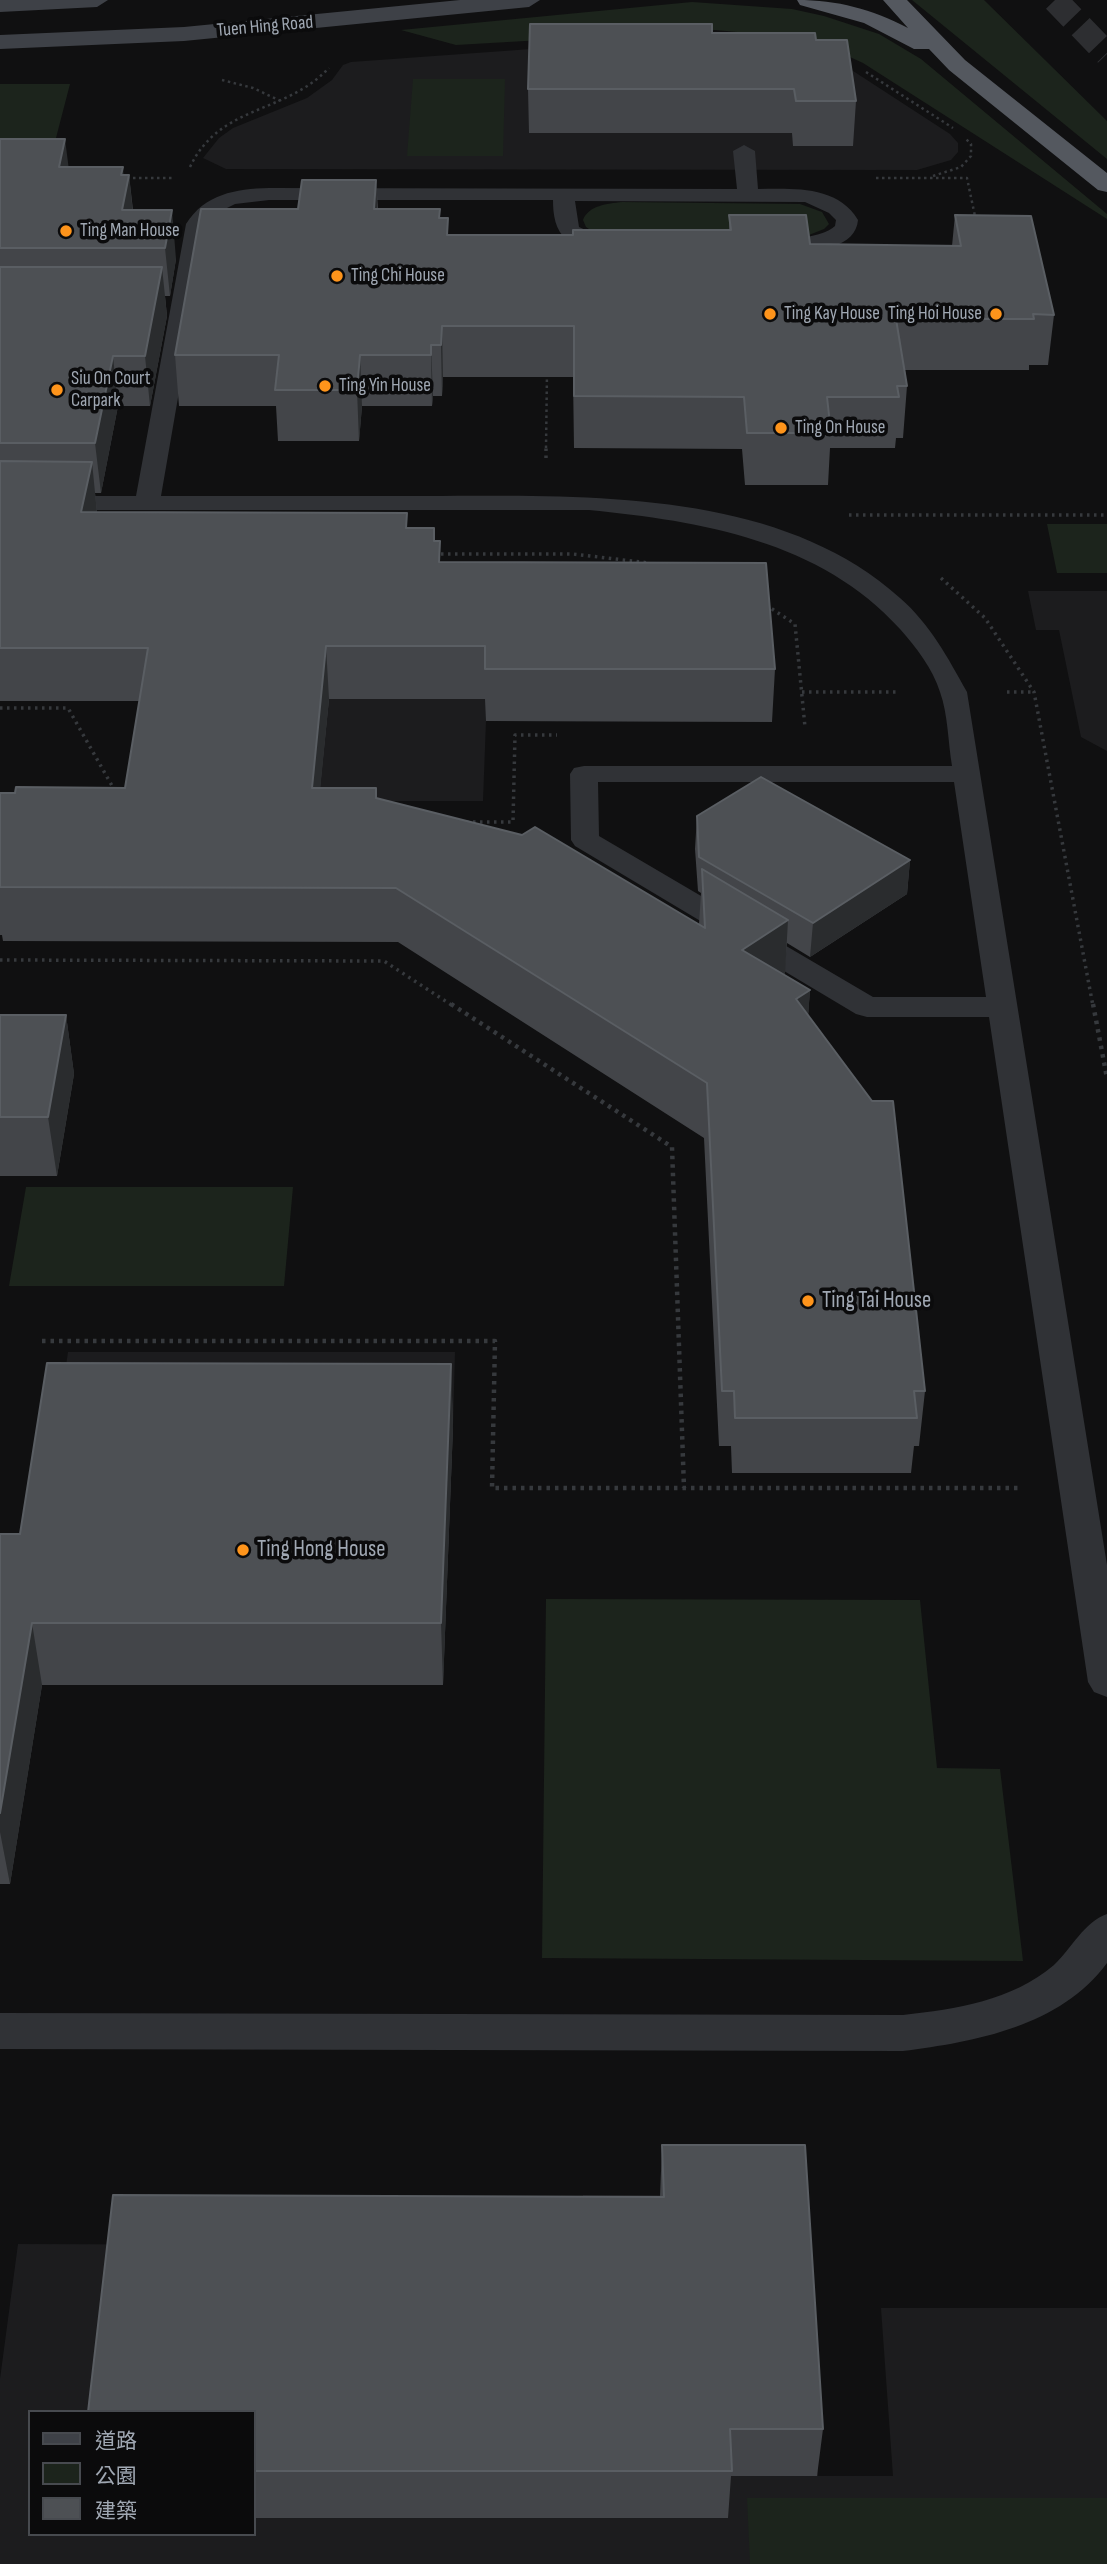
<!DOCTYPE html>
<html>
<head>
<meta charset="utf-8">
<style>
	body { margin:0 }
	#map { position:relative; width:1107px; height:2564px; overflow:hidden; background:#101011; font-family:"Sofia Sans Condensed","Noto Sans TC",sans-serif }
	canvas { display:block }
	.legend { position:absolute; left:28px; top:2410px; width:228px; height:126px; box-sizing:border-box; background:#0b0b0c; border:2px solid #474a4f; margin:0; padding:9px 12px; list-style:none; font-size:21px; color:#a0a8b3 }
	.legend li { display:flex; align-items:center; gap:14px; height:35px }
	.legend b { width:35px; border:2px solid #474a4f }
</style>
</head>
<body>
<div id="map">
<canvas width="1107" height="2564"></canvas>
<ul class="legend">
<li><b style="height:9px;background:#3e4147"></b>道路</li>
<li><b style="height:19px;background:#1c241c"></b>公園</li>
<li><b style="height:19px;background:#4d5054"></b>建築</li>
</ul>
</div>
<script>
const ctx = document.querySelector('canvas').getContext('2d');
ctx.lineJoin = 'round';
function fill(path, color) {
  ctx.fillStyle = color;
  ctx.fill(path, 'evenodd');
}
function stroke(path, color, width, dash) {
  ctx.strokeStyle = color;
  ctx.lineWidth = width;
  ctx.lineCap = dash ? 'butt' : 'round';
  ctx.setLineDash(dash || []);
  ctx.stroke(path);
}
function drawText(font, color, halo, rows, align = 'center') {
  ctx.font = font + ' "Sofia Sans Condensed",sans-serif';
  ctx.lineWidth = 7;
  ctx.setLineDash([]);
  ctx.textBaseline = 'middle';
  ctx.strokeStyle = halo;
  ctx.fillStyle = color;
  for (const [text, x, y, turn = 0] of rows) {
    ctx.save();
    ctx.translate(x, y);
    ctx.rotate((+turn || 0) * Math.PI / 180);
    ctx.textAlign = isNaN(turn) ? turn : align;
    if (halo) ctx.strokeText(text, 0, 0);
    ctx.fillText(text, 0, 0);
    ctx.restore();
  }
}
const built = new Path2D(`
	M684 38 847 67 950 134 958 143V152L951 160 917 170 226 169 203 158 219 138 233 128 307 98 332 80 343 65 351 62Z
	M1028 591H1107V751L1081 737 1059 630H1036Z
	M763 615 772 722 486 721 483 801H137L166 619Z
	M68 1352H455L453 1427 57 1426Z
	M583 2195H800L818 2476H893L881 2308H1107V2564H0V2379L18 2244 583 2246ZM30 2412H254V2534H30Z`);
const green = new Path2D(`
	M912 0H984L1107 121V159Z
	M692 2 792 9 824 16 879 34 921 59 1107 214V219L863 63 839 52 781 36 715 30 456 45 401 30Z
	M413 79H505L503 156H407Z
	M0 84H70L50 161H0Z
	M622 202 800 204 822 212 829 224 824 229 804 237 595 233 586 227 583 220C589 205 607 204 622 202Z
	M1047 524H1107V573H1057Z
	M26 1187H293L284 1286H9Z
	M546 1599 920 1600 937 1768 1000 1769 1023 1961 542 1958Z
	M747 2498H1107V2564H750Z`);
const trunkTunnel = new Path2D(`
	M1055 0 1107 54`);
const pathFar2 = new Path2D(`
	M866 72 953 128
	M222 80 253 88 283 102
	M190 167C220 104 284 115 329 68
	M933 176 961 167 971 156V144L965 138
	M127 178H174
	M876 178H967L976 221
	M546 448 547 372`);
const pathFar1 = new Path2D(`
	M546 458V447
	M849 515H1107
	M434 554H573L649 563
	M941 578 985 618 1034 692 1093 1006
	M766 605 795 624 805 727
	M802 692H897
	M1007 692H1033
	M0 708H68L115 791
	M466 822H513L515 735H557
	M0 960 384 961 453 1006`);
const path = new Path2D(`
	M451 1004 672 1147 684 1488
	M1093 1004 1107 1078
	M42 1341H495L492 1488H1019`);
const service = new Path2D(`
	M744 145 755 151 758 189C793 189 837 185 858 220 857 233 847 242 834 246 795 260 599 263 567 240 555 230 553 215 553 200H269L235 204 217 213 208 224 161 496C249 496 337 496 425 496 580 496 777 487 900 598 930 624 948 658 967 692L1107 1565V1697L1094 1692 1088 1682 989 1017H867L856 1014 575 846 571 840 570 774 574 768 584 766H952C948 742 948 714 940 692 933 669 916 647 900 629 821 541 701 521 589 510H0V496H136L186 224C205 194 235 189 269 188L737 189 733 151ZM575 201 805 202 829 213 836 220 835 226C811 251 643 242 603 238L579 227ZM598 782H954L986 997H873L599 836Z
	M1107 1914V1963C1061 2026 975 2042 903 2051L0 2049V2013L903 2015C957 2009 1011 2001 1054 1965 1072 1948 1084 1922 1107 1914Z`);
const secondary = new Path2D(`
	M0 0H108L97 7 0 12Z
	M460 0H540L529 7 184 41 0 49V35L184 27Z`);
const trunk = new Path2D(`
	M797 0C838 0 871 9 908 28L883 0H907L965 60 1107 173V192L1098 190 949 70 929 49H914L864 23 800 5Z`);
const wall = new Path2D(`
	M712 33 816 40 856 101 853 146H793L792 133H529L528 89Z
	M0 139 69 167 129 175 133 210 176 259 170 296H165L167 316 150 406H118L101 493H95L97 512 408 528H434L435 541 440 562 775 669 772 722 486 721 485 699H329L320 788 377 799 699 924 701 893 698 891 695 849 697 816 910 860 907 894 810 957 787 943 784 975 810 990 808 1016 925 1391 919 1446H914L911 1473H732L731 1446H719L704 1138 398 942 3 941 2 935H0V793L125 788 139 701H0Z
	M376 180 378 209 440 218 448 235H573L729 230V215L810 244 952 246 955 215 1054 315 1048 365H1029V370H905L907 386 903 438H896L895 448H830L828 485H745L742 449 574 448 573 377H443L442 396H433L432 406H362L359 441H278L276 406H179L175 355 298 209Z
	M0 1015H66L74 1074 57 1176H0Z
	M451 1364 453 1427 443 1685H42L10 1884H0V1534H20Z
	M662 2145 823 2429 817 2476H731L728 2518H254V2412L660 2197Z`);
const shadedWall = new Path2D(`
	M65 139 71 186 59 167Z
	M123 167 125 193 129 175 134 223 122 210 121 175Z
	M376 180 378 229 374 209Z
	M172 210 176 259 170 296 165 248Z
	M162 267 167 316 150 406 145 356Z
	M442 326 443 377 442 396 441 345Z
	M431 345 433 396 432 406 431 355Z
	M360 355 362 406 359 441 357 390Z
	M113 356 118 406 101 493 95 443Z
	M92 462 97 513 81 512Z
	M326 646 329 699 315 842 312 788Z
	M910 860 907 894 810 957 813 923Z
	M788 920 785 974 739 1004 742 950Z
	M810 990 806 1045 796 999Z
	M66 1015 74 1074 57 1176 48 1117Z
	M451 1364 453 1427 443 1685 441 1623Z
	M32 1623 42 1685 10 1884 0 1832V1813Z`);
const building = new Path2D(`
	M530 24H712V33H815L816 40H847L856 101H796L794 89H528Z
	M0 139H65L59 167H123L121 175H129L122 210H172L165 248H0Z
	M302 180H376L374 209H440L439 218H448L447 235H573V230H731L729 215H806L810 244 961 246 955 215 1031 216 1054 315 1033 314 1034 319H896L907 386H897L899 397H827L831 433H747L744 397 574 396V326H442L441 345H431V355H360L357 390H275L279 355H175L201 209H298Z
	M0 267H162L145 356H113L95 443H0Z
	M0 461 92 462 81 512 407 513 406 528H434V541H440L439 562 766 563 775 669H485V646H326L312 788H376V798L522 835 535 827 705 928 702 869 788 920 742 950 810 990 796 999 872 1101H893L925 1391H914L917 1418H735L734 1391H722L707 1083 396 888 0 887V793H15L16 787 125 788 148 648H0Z
	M761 777 910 860 813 923 699 857 697 816Z
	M0 1015H66L48 1117H0Z
	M47 1363 451 1364 441 1623H32L0 1813V1534H20Z
	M662 2145H805L823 2429H730L732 2471H254V2412H88L113 2195 664 2197Z`);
const markers = [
	[66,231,7,"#fe941b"],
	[337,276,7,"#fe941b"],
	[770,314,7,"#fe941b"],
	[996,314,7,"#fe941b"],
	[325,386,7,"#fe941b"],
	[57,390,7,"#fe941b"],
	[781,428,7,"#fe941b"],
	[808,1301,7,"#fe941b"],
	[243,1550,7,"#fe941b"]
];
const farStreetnames = [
	["Tuen Hing Road",265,27,-5]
];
const farPoinames = [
	["Ting Man House",80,231],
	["Ting Chi House",351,276],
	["Ting Kay House",784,314],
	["Ting Hoi House",982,314,"right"],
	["Siu On Court",71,379],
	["Carpark",71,401],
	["Ting Yin House",339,386],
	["Ting On House",795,428]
];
const poiNames = [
	["Ting Tai House",822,1301],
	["Ting Hong House",257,1550]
];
fill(built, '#1c1c1e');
fill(green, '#1c241c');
stroke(trunkTunnel, '#2d2e31', 25, [25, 12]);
stroke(pathFar2, '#36393d', 2.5, [2.5, 3.5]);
stroke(pathFar1, '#36393d', 3.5, [2.5, 4.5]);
stroke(path, '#36393d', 4.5, [3.5, 5]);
fill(service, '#303236');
fill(secondary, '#3e4147');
fill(trunk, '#54585f');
fill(wall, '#434549');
fill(shadedWall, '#2a2c2e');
fill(building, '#4d5054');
stroke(building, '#5a5e63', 2);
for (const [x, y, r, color] of markers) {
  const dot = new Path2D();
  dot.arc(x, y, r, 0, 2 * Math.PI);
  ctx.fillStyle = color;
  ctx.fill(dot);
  stroke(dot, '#0b0b0c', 2.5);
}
drawText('19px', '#a0a8b3', '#0b0b0c', farStreetnames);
drawText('19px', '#a0a8b3', '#0b0b0c', farPoinames, 'left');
drawText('23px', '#a0a8b3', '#0b0b0c', poiNames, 'left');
</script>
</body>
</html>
